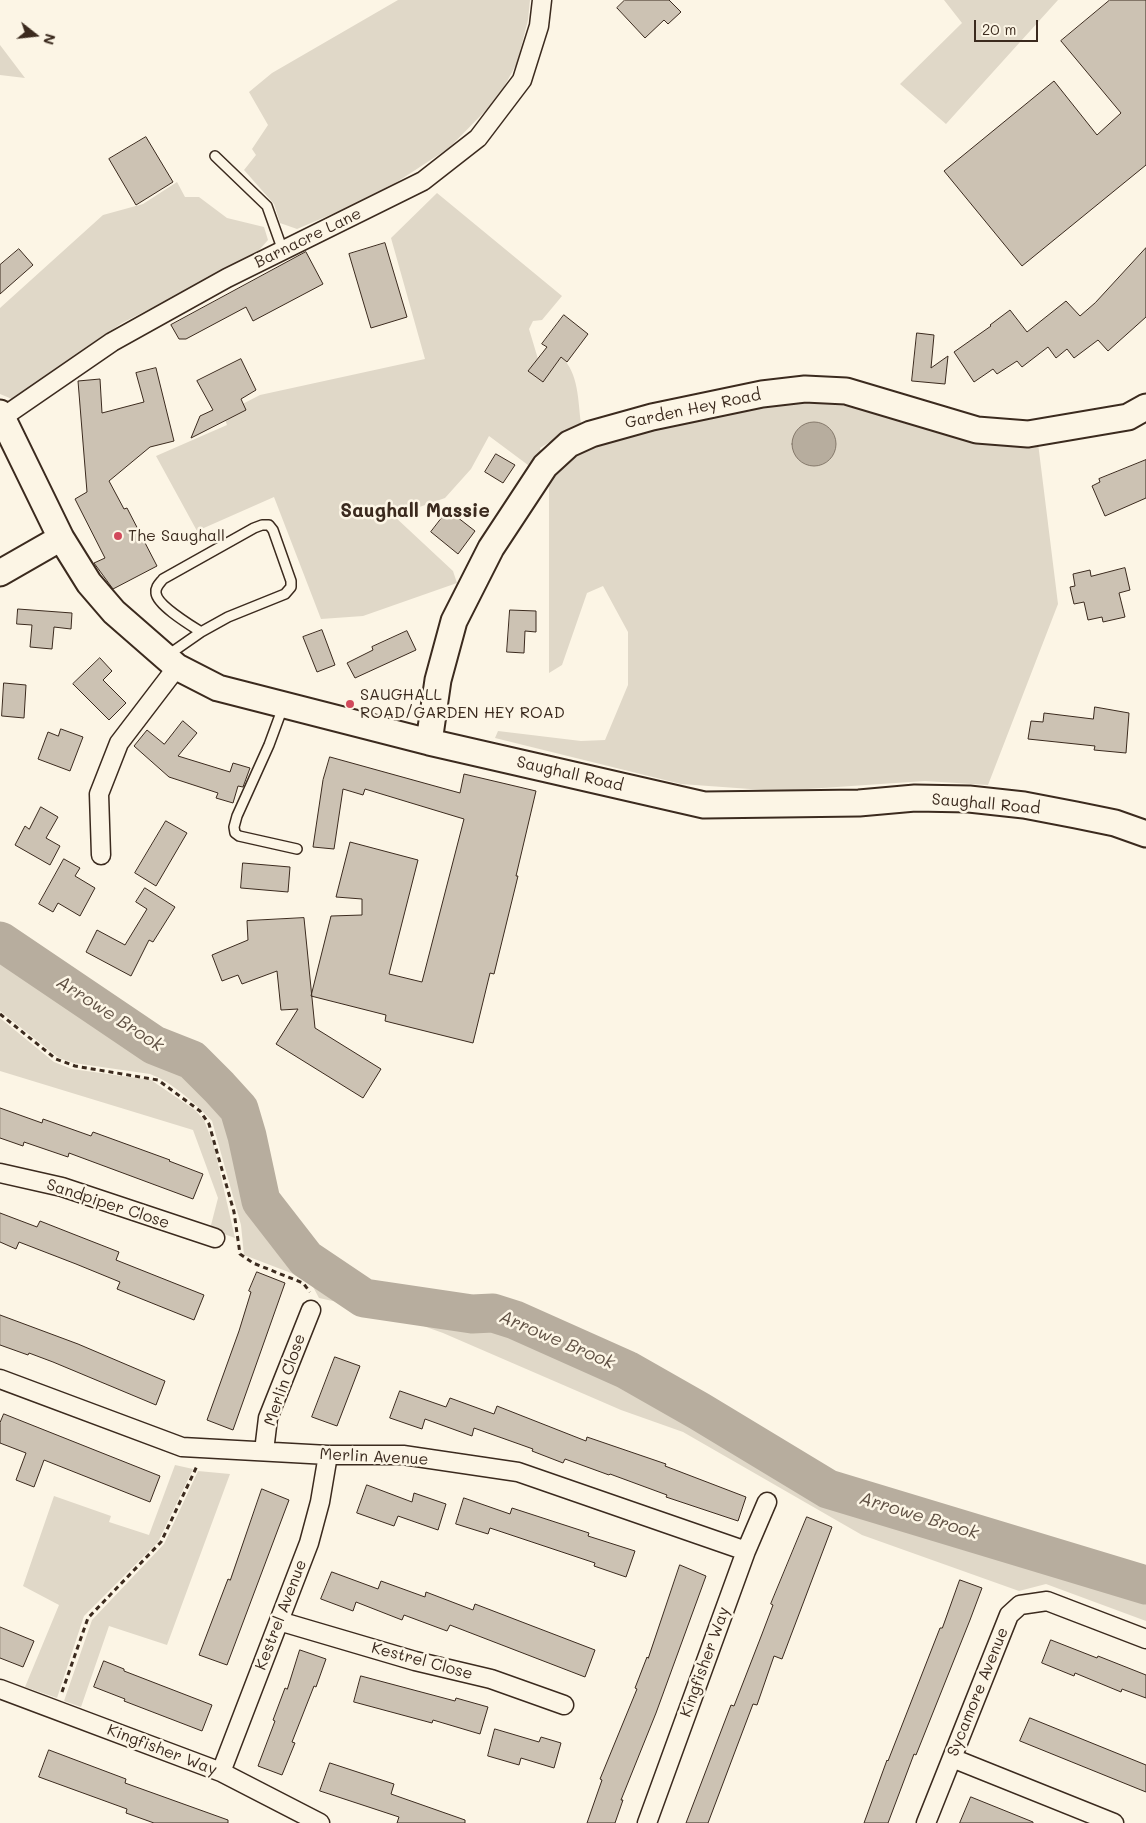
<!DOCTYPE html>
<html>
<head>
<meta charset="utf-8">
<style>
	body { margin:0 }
	#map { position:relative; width:1146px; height:1823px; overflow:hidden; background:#fcf5e5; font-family:Mali,sans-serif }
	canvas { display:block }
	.north { position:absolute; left:10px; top:10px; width:50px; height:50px; -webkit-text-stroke:4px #fcf5e5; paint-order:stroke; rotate:106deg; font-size:14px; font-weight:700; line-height:20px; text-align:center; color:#3b2a1e }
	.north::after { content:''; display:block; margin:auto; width:18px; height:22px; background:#3b2a1e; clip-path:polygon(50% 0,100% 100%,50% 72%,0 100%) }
	.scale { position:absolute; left:974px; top:20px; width:64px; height:22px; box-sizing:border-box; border:2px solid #3b2a1e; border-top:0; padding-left:6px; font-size:15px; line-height:18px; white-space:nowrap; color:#3b2a1e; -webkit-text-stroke:4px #fcf5e5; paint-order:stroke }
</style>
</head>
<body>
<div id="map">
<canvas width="1146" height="1823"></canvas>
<div class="north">N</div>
<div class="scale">20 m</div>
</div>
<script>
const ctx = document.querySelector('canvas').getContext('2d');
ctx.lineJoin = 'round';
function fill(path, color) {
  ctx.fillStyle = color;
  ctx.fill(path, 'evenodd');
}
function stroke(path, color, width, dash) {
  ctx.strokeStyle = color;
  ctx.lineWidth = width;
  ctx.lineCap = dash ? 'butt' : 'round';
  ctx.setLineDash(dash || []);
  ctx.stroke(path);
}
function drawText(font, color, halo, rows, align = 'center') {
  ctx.font = font + ' Mali,sans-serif';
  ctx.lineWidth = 5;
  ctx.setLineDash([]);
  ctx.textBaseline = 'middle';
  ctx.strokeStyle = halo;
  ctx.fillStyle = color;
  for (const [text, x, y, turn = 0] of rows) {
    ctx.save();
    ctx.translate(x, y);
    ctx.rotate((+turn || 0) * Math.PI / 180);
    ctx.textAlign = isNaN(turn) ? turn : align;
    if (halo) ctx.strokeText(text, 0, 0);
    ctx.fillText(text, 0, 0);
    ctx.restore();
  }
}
const green = new Path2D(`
	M398 0H530L528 20 517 63 498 98 449 148 377 195 297 229 280 223 274 204 244 170 256 155 252 149 268 125 249 92 272 73Z
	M944 0H1058L946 124 900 84 962 23Z
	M0 45 25 78 0 75Z
	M177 182 185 197H199L227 218 264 227 268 240 254 256 122 323 12 399 0 394V308L103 215 143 204Z
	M437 193 562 296 542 320 533 321 529 329 538 359 528 371 543 382 561 357C579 372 578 402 581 423L540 448 542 456 528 465 489 436 471 469 445 498 394 516 453 571 457 583 363 616 321 619 274 497 197 531 156 456 227 425 223 414 260 395 425 359 391 238Z
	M817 398 868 406 999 444 1038 443 1058 604 988 785 925 781 778 791 681 784 495 738 498 731 581 741 605 740 628 685V632L603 586 587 593 562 665 549 673V477L570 456 601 439Z
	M0 956 173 1064 217 1093 234 1123 242 1173 264 1223 298 1260 364 1298 472 1314 493 1313 627 1370 699 1411 828 1489 1146 1585V1621L1046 1584 1019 1591 862 1535 683 1432 621 1410 443 1333 387 1313 319 1298 311 1283 291 1273 244 1255 241 1225 212 1121C196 1104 172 1082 150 1074L74 1063 59 1058 0 1011Z
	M0 1018 54 1062 72 1069 151 1080 195 1110 204 1120 214 1146 235 1238 210 1229 218 1198 193 1130 0 1071Z
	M175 1465 193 1469 158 1542 84 1616 57 1698 25 1687 59 1605 23 1586 54 1496 111 1516 109 1522 149 1535Z
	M198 1471 230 1474 167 1645 109 1626 81 1707 64 1701 92 1620 164 1544Z`);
const water = new Path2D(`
	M792 444a22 22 0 1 1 44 0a22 22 0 1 1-44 0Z`);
const river = new Path2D(`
	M0 941 154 1045 192 1060 219 1087 239 1109 247 1136 261 1201 306 1259 364 1298 472 1314 493 1313 515 1320 627 1370 699 1411 828 1489 1146 1585`);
const building = new Path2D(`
	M625 0H669L681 12 668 24 664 20 645 38 617 8Z
	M1110 0H1146V165L1022 266 944 171 1054 81 1097 135 1121 113 1061 41Z
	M146 137 173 182 136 205 109 159Z
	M385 243 407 317 371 328 349 254Z
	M1146 248V317L1108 351 1098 340 1074 358 1067 349 1056 358 1048 347 1022 367 1017 361 997 374 993 369 974 382 954 352 991 326 990 325 1010 310 1027 332 1066 301 1080 316 1095 303Z
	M19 249 33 265 0 294V265Z
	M306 252 323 284 253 321 246 307 186 339H179L171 325Z
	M564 315 588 334 567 362 561 357 543 382 528 371 547 347 542 344Z
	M917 333 934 335 931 368 948 356 945 384 912 381Z
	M241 359 256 390 241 399 246 410 191 438 200 416 213 410 197 381Z
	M156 368 174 441 150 447 109 481 124 509 127 508 157 566 113 589 94 563 105 558 75 499 87 492 78 381 100 379 102 413 144 402 136 373Z
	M496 454 515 465 503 483 485 472Z
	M1146 460V498L1105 516 1092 486 1100 482 1099 479Z
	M448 510 475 531 458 554 431 532Z
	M1125 568 1130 590 1119 593 1125 617 1103 622 1102 617 1088 620 1084 602 1074 604 1070 587 1075 586 1073 574 1090 570 1091 576Z
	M18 609 72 613 71 629 54 627 52 649 30 647 32 625 17 624Z
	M510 610 536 611V632L525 631 524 653 507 652Z
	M322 630 335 665 317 672 303 637Z
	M407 631 416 650 355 678 347 663 373 650 372 647Z
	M100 658 112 671 103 680 126 703 109 720 73 684Z
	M4 683 26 685 24 718 2 716Z
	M1095 707 1129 713 1126 753 1094 750 1095 746 1028 739 1031 721 1043 722 1044 713 1093 719Z
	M183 721 197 733 178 756 230 772 233 763 250 768 243 787 238 786 233 803 216 798 218 793 169 777 134 746 147 730 164 744Z
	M61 729 83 737 70 771 38 759 48 732 58 736Z
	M330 757 460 793 464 774 536 791 516 876H518L494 974 490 973 473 1043 385 1021 386 1015 311 996 331 916 362 915V899L336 897 350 842 418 860 389 974 422 982 464 819 365 789 363 795 343 789 334 849 313 847 323 780Z
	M41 807 58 817 46 838 60 846 50 865 15 845 25 826 29 829Z
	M166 821 187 833 156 886 135 873Z
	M64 859 80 868 75 876 95 888 80 916 58 903 53 912 39 904Z
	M243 863 290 867 288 892 241 888Z
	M145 888 175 907 153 942 149 940 131 976 86 952 97 930 125 945 147 909 136 902Z
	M304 918 315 1028 381 1069 363 1098 276 1044 298 1009 281 1010 277 971 242 984 238 975 222 981 212 955 248 940 247 921Z
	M0 1108 42 1123 43 1119 91 1136 93 1132 170 1160 169 1161 203 1174 193 1199 69 1153 68 1157 24 1142 23 1146 0 1138Z
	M0 1213 37 1227 40 1221 73 1234 119 1252 116 1260 204 1295 194 1320 117 1289 120 1282 76 1264 19 1242 16 1249 0 1242Z
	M257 1272 285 1283 233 1430 207 1420 239 1331 251 1292 249 1291Z
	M0 1315 78 1344 165 1381 156 1405 53 1362 29 1353 28 1355 0 1345Z
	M335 1357 360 1366 337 1426 312 1417Z
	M400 1391 446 1407 450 1398 494 1414 497 1406 586 1441 587 1437 666 1464 665 1466 746 1497 738 1521 666 1497 667 1495 610 1474 609 1475 565 1459 563 1463 532 1451 533 1449 474 1428 472 1436 425 1419 422 1429 390 1418Z
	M4 1414 160 1476 150 1502 44 1460 34 1487 16 1480 26 1453 0 1443V1423Z
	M367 1485 412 1502 414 1493 446 1504 438 1530 398 1516 394 1526 357 1513Z
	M262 1489 289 1500 227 1665 199 1655 228 1579 230 1580Z
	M464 1498 510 1514 512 1508 589 1533 588 1536 635 1551 626 1577 594 1566 595 1563 490 1528 488 1534 456 1524Z
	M807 1517 832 1527 782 1659 774 1656 757 1705 753 1704 708 1823H686L731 1705 734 1706 762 1634 773 1605 771 1604Z
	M680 1565 706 1576 656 1713 621 1800H623L615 1823H587L602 1780 600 1779 637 1689 635 1688 647 1657 648 1658Z
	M332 1572 378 1589 381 1581 425 1597 426 1592 473 1610 475 1604 595 1650 585 1677 450 1625 447 1631 404 1615 402 1620 356 1602 353 1611 321 1599Z
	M960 1580 982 1588 970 1620 916 1755 914 1754 888 1823H864L887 1760 888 1761 940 1628H942Z
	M0 1627 34 1641 23 1667 0 1658Z
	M1051 1640 1097 1658 1098 1656 1146 1675V1698L1122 1689 1121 1692 1075 1673 1074 1676 1042 1663Z
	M300 1650 326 1659 316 1687 314 1686 292 1742 295 1743 282 1775 258 1766 275 1721 273 1720 285 1688 287 1689Z
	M104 1661 124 1669V1671L212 1705 202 1731 124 1701 125 1699 94 1687Z
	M361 1676 455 1701 456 1698 488 1707 480 1734 433 1720 432 1723 354 1702Z
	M1030 1718 1146 1765V1792L1020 1741Z
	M495 1729 539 1742 541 1737 561 1743 554 1768 521 1758 519 1765 488 1756Z
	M49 1750 126 1779 125 1783 228 1820V1823H154L126 1813 127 1809 39 1777Z
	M330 1763 394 1784 391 1794 465 1820V1823H397L399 1817 320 1791Z
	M971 1797 1033 1822V1823H960Z`);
const path = new Path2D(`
	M0 1014 56 1059 75 1066 158 1080 200 1111 209 1124 234 1212 240 1254 253 1263 303 1283 310 1292
	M62 1692 88 1618 161 1542 197 1466`);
const lane = new Path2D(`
	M215 156 267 206 283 251
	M168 655 201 632 228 617 285 594 291 587V581L273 530 269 525H262L254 528 163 579C160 583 155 587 156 593 157 605 190 625 201 632
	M283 707 269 745 237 816 234 827 235 833 239 836 297 849`);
const street = new Path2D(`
	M3 417 112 342 227 278 423 181 478 138 522 80 539 26 542 0
	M101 855 99 794 119 743 177 667
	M0 1173 62 1187 215 1238
	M0 1379 182 1447 328 1455H403L518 1472 746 1551
	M264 1451 268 1418 311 1310
	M279 1621 415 1661 491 1679 564 1705
	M0 1689 221 1772 320 1823
	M952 1758 1114 1823
	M221 1772 309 1543 320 1502 328 1455
	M647 1823 746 1551 767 1502
	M926 1823 1009 1615 1020 1605 1047 1601 1146 1639`);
const secondary = new Path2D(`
	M0 413 61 538 89 583 114 612 177 667 218 688 429 742 704 805 859 803 915 798 969 799 1024 805 1076 815 1115 823 1146 834
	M0 573 61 538
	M429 742 438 680 454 621 491 548 545 466 569 444 591 434 652 417 762 394 805 389 846 391 977 430 1028 434 1128 417 1146 407`);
const markers = [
	[118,536,5,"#d1495b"],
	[350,704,5,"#d1495b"]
];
const streetNames = [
	["Barnacre Lane",308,238,-26],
	["Garden Hey Road",693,409,-12],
	["Saughall Road",570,774,13],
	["Saughall Road",986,804,5],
	["Sandpiper Close",108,1204,18],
	["Merlin Close",285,1380,-71],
	["Merlin Avenue",374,1457,3],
	["Kestrel Avenue",281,1615,-69],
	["Kestrel Close",422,1661,15],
	["Kingfisher Way",705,1662,-70],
	["Sycamore Avenue",978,1692,-68],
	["Kingfisher Way",162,1750,21]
];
const poiNames = [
	["The Saughall",128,536],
	["SAUGHALL",360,695],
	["ROAD/GARDEN HEY ROAD",360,713]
];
const waterNames = [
	["Arrowe Brook",110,1014,33],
	["Arrowe Brook",557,1340,23],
	["Arrowe Brook",919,1516,17]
];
const quarterNames = [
	["Saughall Massie",415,511]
];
fill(green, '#e0d8c8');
fill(water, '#b7ad9e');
stroke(water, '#85796b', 1);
stroke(river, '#b7ad9e', 39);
fill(building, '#ccc2b3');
stroke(building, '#3b2a1e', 1);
stroke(lane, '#3b2a1e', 12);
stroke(street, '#3b2a1e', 21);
stroke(secondary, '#3b2a1e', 29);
stroke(path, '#3b2a1e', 3, [5, 4]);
stroke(lane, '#fcf5e5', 9);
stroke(street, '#fcf5e5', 18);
stroke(secondary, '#fcf5e5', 25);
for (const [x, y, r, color] of markers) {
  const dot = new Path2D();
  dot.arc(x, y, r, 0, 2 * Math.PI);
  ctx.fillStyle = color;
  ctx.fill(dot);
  stroke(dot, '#fcf5e5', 2);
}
drawText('16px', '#3b2a1e', '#fcf5e5', streetNames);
drawText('16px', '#3b2a1e', '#fcf5e5', poiNames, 'left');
drawText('italic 18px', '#605144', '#fcf5e5', waterNames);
drawText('bold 19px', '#3b2a1e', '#fcf5e5', quarterNames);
</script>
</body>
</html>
